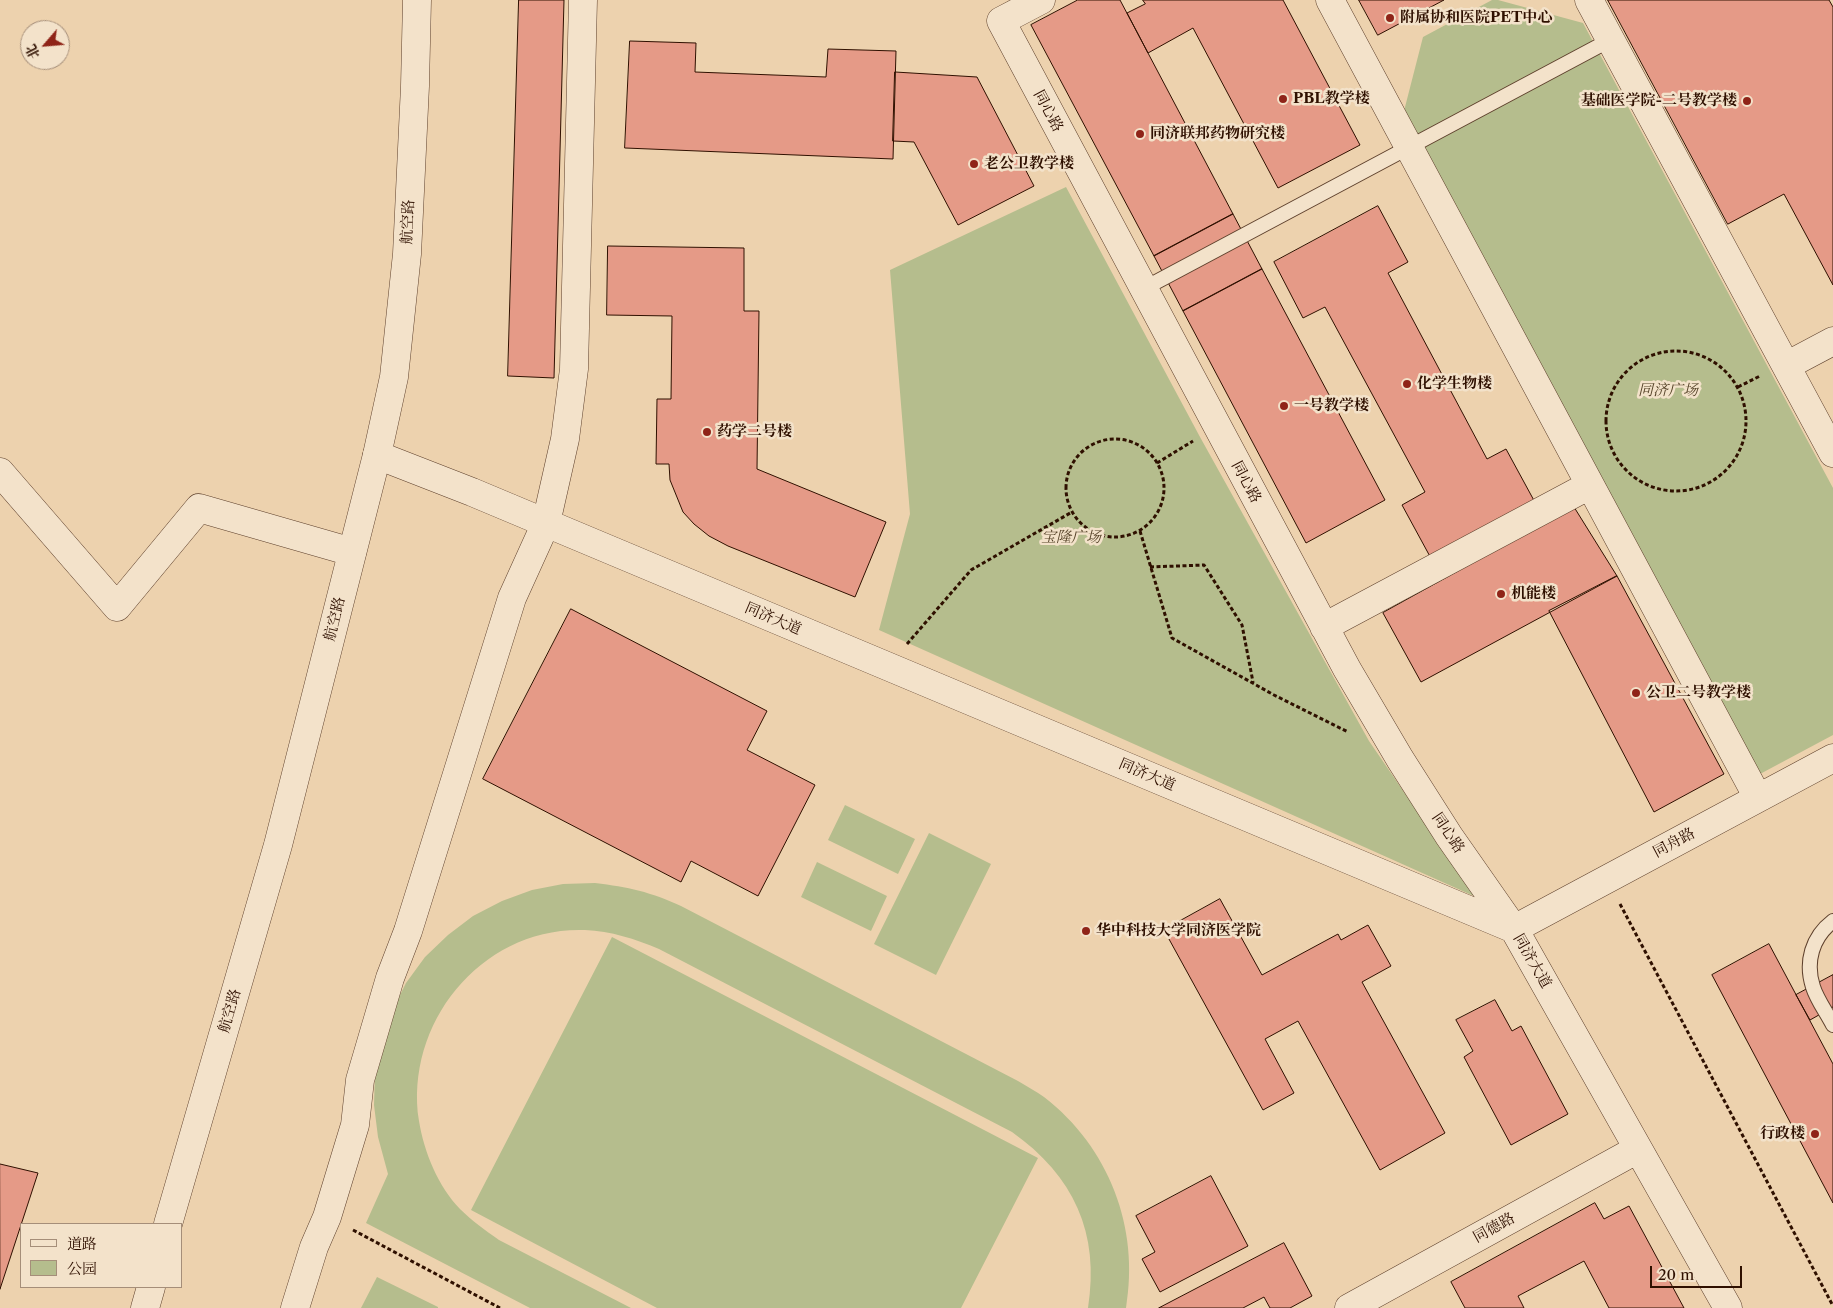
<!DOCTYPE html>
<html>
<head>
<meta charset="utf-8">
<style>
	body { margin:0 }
	#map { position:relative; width:1833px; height:1308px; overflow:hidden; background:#edd2ae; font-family:"Libre Caslon Text","Noto Serif SC",serif }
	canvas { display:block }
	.legend { position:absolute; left:20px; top:1223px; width:162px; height:65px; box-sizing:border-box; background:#f3e2ca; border:1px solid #a58e79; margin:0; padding:6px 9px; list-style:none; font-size:15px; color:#2f1000 }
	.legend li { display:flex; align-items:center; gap:10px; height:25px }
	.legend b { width:25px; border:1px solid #a58e79 }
	.north { position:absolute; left:20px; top:20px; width:50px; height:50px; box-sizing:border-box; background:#f3e2ca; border:1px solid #a58e79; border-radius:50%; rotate:243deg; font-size:14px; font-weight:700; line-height:20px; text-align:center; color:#2f1000 }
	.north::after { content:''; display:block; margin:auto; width:18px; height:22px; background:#8f2418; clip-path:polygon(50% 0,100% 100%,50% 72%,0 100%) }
	.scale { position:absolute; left:1650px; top:1266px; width:92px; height:22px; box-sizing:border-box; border:2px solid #2f1000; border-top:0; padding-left:6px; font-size:15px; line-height:18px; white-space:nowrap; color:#2f1000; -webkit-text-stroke:4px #f3e2ca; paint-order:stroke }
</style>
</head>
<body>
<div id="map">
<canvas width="1833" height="1308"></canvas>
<ul class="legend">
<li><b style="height:6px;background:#f3e2ca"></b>道路</li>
<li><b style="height:14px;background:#b5bd8d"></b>公园</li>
</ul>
<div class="north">北</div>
<div class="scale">20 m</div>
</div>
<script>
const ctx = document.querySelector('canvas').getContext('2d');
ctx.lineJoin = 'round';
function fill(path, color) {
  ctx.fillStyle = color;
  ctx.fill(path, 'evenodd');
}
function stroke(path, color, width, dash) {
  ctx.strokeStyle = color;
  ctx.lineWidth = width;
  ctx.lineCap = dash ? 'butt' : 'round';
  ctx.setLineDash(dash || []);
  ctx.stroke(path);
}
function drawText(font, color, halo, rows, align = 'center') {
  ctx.font = font + ' "Libre Caslon Text","Noto Serif SC",serif';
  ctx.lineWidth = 5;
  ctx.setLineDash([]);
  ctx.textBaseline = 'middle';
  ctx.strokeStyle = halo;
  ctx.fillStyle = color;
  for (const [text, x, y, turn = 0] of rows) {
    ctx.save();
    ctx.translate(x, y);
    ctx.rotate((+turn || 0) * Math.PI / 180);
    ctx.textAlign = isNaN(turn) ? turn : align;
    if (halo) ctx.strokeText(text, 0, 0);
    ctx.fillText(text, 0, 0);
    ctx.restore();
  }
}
const green = new Path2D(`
	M1492 0H1498L1583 23 1833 488V735L1760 774 1404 111 1423 37Z
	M1066 187 1200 437 1369 741 1476 897 879 630 910 514 890 270Z
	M845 805 915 839 898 874 828 840Z
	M929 833 991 864 936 975 874 944Z
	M817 862 887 896 871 931 801 897Z
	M595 883C628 887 651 892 681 906L1018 1081C1026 1086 1036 1091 1044 1097 1109 1147 1140 1228 1126 1308H1088C1100 1233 1074 1176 1012 1132L659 949C635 939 611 931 585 930 483 926 404 1022 419 1121 424 1152 438 1186 460 1209 472 1221 485 1230 499 1240L631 1308H530L366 1223 388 1174 378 1137 374 1105 375 1073 392 1011 406 983 425 957 448 935 473 916 502 901 532 890 563 884Z
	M612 937 1038 1158 961 1308H657L471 1210Z
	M377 1277 438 1307V1308H361Z`);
const building = new Path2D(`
	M519 0H564L554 378 508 376Z
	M1078 0H1120L1233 214 1154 256 1031 25Z
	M1143 0H1283L1360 145 1278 188 1193 28 1148 53 1127 13 1145 4Z
	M1359 0H1444L1378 35Z
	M1608 0H1829L1833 7V285L1784 194 1728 224Z
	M630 41 696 43 695 72 826 77 828 49 896 51 893 159 625 148Z
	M895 72 977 77 1034 186 958 225 914 142 893 141Z
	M1378 206 1408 262 1388 273 1487 459 1506 449 1537 506 1433 562 1402 505 1425 492 1325 307 1303 318 1274 262Z
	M1233 214 1262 269 1183 311 1154 256Z
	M608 246 744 248V311H759L757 469 886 522 855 597 728 546 709 536 694 524 683 512 670 480 669 464H656L657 399H671L672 316 607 315Z
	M1262 269 1385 500 1306 543 1183 311Z
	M1574 507 1617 576 1421 682 1383 613Z
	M1617 576 1724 774 1654 812 1549 611Z
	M571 609 767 711 747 750 815 785 758 896 691 861 681 882 483 779Z
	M1220 899 1262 975 1338 934 1341 940 1368 925 1391 966 1362 982 1445 1133 1380 1170 1298 1021 1265 1039 1294 1093 1263 1110 1164 930Z
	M1769 944 1833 1064V1203L1712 975Z
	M1833 975V1007L1810 1020 1796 995Z
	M1495 1000 1512 1031 1521 1026 1568 1114 1511 1145 1464 1057 1473 1051 1456 1020Z
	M0 1164 38 1173 0 1289Z
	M1211 1176 1248 1246 1160 1292 1142 1259 1155 1252 1136 1216Z
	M1595 1203 1604 1219 1629 1206 1684 1308H1609L1584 1261 1518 1296 1524 1308H1465L1451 1282Z
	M1284 1243 1312 1296 1290 1308H1270L1264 1297 1243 1308H1159Z`);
const path = new Path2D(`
	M1606 421a70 70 0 1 1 140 0a70 70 0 1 1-140 0Z
	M1738 387 1760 376
	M1066 488a49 49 0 1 1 98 0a49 49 0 1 1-98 0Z
	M1157 463 1193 441
	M1140 531 1172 638 1274 695 1348 732
	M1150 567 1204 565 1242 625 1253 682
	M907 644 971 570 1072 512
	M1620 904 1833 1306
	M353 1230 500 1308`);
const service = new Path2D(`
	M1143 289 1610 40
	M1833 921C1812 937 1805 962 1813 987 1817 1000 1827 1013 1833 1025`);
const minor = new Path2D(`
	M1041 0 1001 21 1347 669 1400 759 1449 836 1514 929 1728 1308
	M1330 0 1758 798
	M1589 0 1833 453
	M1786 366 1833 341
	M377 455 472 492 1514 929
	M0 472 117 607 199 508 352 552
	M1324 627 1590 485
	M1514 929 1833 758
	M295 1308 314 1247 327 1217 355 1125 360 1080 390 978 408 931 512 598 546 523 565 439 574 369 583 0
	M1349 1308 1638 1149`);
const tertiary = new Path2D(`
	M168 1224 278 845 377 455 394 377 407 254 415 86 417 0
	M145 1308 151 1287`);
const markers = [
	[1390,18,5,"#8f2418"],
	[1283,99,5,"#8f2418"],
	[1747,101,5,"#8f2418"],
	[1140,134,5,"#8f2418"],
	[974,164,5,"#8f2418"],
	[1407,384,5,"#8f2418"],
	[1284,406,5,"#8f2418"],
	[707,432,5,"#8f2418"],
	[1501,594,5,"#8f2418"],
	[1636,693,5,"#8f2418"],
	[1086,931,5,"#8f2418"],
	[1815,1134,5,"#8f2418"]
];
const poiNames = [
	["附属协和医院PET中心",1400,18],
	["PBL教学楼",1293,99],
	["基础医学院-二号教学楼",1737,101,"right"],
	["同济联邦药物研究楼",1150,134],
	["老公卫教学楼",984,164],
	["化学生物楼",1417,384],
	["一号教学楼",1294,406],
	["药学二号楼",717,432],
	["机能楼",1511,594],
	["公卫二号教学楼",1646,693],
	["华中科技大学同济医学院",1096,931],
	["行政楼",1805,1134,"right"]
];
const streetNames = [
	["同心路",1048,111,62],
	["航空路",408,222,-87],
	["同心路",1246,482,62],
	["航空路",335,619,-76],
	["同济大道",773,619,23],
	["同济大道",1147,775,23],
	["同心路",1448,833,56],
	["同舟路",1674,843,-28],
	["同济大道",1532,961,60],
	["航空路",230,1011,-74],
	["同德路",1494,1228,-29]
];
const parkNames = [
	["同济广场",1668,391],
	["宝隆广场",1071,538]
];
fill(green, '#b5bd8d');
fill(building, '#e59a87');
stroke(building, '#2f1000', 1);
stroke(service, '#5e402c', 16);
stroke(minor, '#5e402c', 29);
stroke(tertiary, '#5e402c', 29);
stroke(path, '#2f1000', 3, [4, 2.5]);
stroke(service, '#f3e2ca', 14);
stroke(minor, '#f3e2ca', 28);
stroke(tertiary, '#f3e2ca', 28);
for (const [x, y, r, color] of markers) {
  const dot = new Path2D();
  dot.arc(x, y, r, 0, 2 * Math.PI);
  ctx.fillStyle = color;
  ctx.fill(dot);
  stroke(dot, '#f3e2ca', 2);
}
drawText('bold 15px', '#2f1000', '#f3e2ca', poiNames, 'left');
drawText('15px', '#2f1000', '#f3e2ca', streetNames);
drawText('italic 15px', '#57442a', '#f3e2ca', parkNames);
</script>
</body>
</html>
